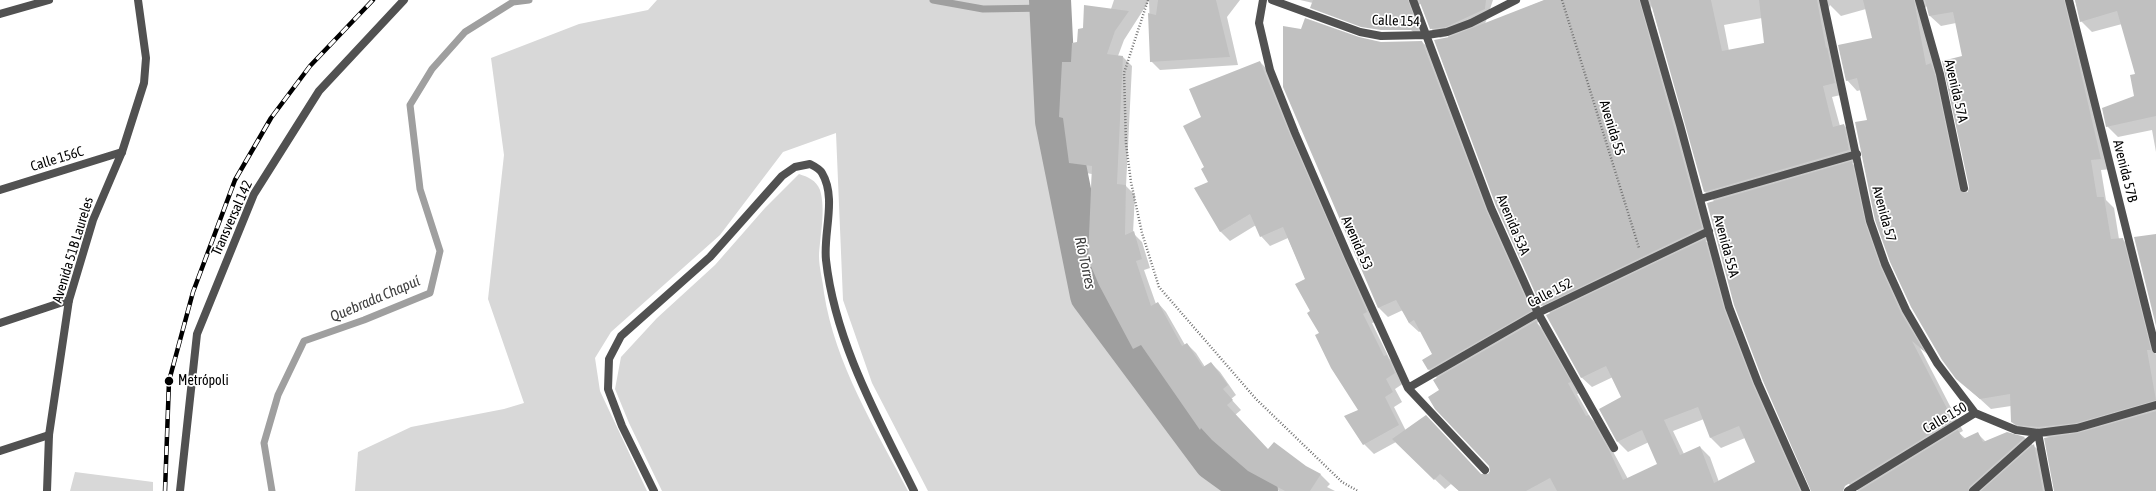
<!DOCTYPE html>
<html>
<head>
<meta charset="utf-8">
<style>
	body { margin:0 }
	canvas { display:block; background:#fff }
</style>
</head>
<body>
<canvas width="2156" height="491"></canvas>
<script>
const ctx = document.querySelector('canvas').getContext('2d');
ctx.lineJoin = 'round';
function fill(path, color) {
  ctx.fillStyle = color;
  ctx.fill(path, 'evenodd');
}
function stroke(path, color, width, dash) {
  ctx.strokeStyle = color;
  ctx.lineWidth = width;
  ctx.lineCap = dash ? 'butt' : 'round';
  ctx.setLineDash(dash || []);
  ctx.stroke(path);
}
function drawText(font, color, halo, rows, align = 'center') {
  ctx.font = font + ' "Asap Condensed",sans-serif';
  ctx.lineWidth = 3.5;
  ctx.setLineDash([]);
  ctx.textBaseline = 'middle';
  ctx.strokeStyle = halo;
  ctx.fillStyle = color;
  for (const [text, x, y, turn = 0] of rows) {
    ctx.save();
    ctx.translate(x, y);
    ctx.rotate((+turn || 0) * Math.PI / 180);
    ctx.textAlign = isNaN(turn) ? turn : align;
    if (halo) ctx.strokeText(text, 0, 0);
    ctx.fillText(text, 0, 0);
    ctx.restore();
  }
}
const green = new Path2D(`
	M657 0H1056L1050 8 1056 121 1091 295 1214 460 1257 491H928L872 383 843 300 836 133 783 152 720 235 611 332 595 358 600 391 647 491H355L358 452 411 427 504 409 524 403 488 299 504 155 491 58 579 24 648 10Z
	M799 174C808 177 816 180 820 190 826 210 820 236 819 256 819 268 823 281 824 293 835 364 875 428 908 491H662L629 423 615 389 621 357 657 318 715 265 765 208Z
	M75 472 153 482V491H70Z`);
const shadow = new Path2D(`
	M1114 0H1240L1227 17 1238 65 1160 70 1151 61 1149 1 1124 40 1118 56 1123 57 1132 66 1126 186 1135 195 1133 233 1142 242 1150 268 1144 270 1156 304 1158 303 1166 312 1185 345 1187 344 1196 353 1205 367 1211 363 1220 372 1236 395 1231 399 1241 410 1235 415 1268 450 1321 475 1330 484 1327 487 1335 491H1279L1259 479 1209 438 1200 429 1149 354 1143 358 1134 349 1120 324 1089 258 1092 174 1079 172 1070 163 1065 121 1060 116 1078 43 1111 9Z
	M1300 0H1493L1485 24 1545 0H2070L2111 169 2101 170 2106 200 2114 208 2119 239H2122L2133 249 2156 355V491H2055L2050 438 2022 432 2012 422 2011 406 1991 409 1957 378 1868 121 1861 90 1857 91 1847 80 1873 39 1866 9 1841 16 1830 5 1828 9 1845 94 1832 97 1840 126 1844 125 1854 136 1859 161 1852 163 1862 173 1875 233 1931 357 1920 348 1963 431 1959 433 1966 439 1978 434 1986 442 2007 433 2025 438 2045 456 2052 491H1858L1845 481 1836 491H1811L1715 202 1705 192 1652 6 1649 12 1712 239 1706 241 1715 250 1734 320 1805 491H1459L1451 484 1445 489 1396 442 1374 454 1364 444 1359 410 1320 334 1312 312 1306 280 1288 238 1270 246 1261 236 1256 225 1230 241 1220 231 1205 168 1203 117 1260 62 1270 72 1376 322 1372 323 1389 358 1396 366 1404 383 1395 389 1402 402 1394 407 1406 431 1486 477 1491 472 1490 466 1441 391 1437 378 1429 370 1433 355 1421 331 1419 332 1409 323 1403 310 1388 317 1378 307 1407 50 1422 42 1432 51 1540 321 1537 323 1546 332 1580 393 1577 394 1590 417 1599 426 1628 479 1658 465 1649 442 1628 452 1618 442 1600 410 1622 398 1613 377 1592 387 1581 377 1551 314 1542 305 1448 36 1440 38 1431 28 1421 4 1418 5 1426 38H1420L1411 30 1412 26ZM1927 6 1930 16 1941 26 1956 23 1963 56 1970 187 1967 193 1945 86 1923 10ZM1762 18 1766 43 1729 51 1724 25ZM1704 419 1711 438 1721 448 1745 438 1757 463 1719 482 1710 457 1700 447 1684 454 1673 431Z
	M2075 0H2156V152L2152 130 2118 137 2107 126 2135 97 2137 75 2122 24 2092 32 2081 21Z`);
const stream = new Path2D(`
	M933 0 983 9 1050 8
	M272 491 264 443 278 395 304 341 364 320 430 293 440 251 420 189 410 105 432 69 465 32 513 2 529 0`);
const river = new Path2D(`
	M1050 0 1056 121 1091 295 1214 460 1257 491`);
const building = new Path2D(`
	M1158 0H1216L1230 57 1150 62 1148 13 1156 15Z
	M1313 0H1408L1418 30H1381L1361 27 1310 8Z
	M1419 0H1486L1485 9 1446 27 1430 29Z
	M1544 0H1639L1702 228 1541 306 1496 206 1434 40 1449 37Z
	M1650 0H1711L1722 51 1764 43 1759 0H1817L1826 48 1827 47 1835 83 1823 86 1833 127 1844 124 1849 150 1704 192Z
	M1863 0H1914L1926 65 1931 63 1935 75 1959 189 1965 193 1968 192 1969 187 1942 61 1962 56 1953 12 1929 16 1925 0H2064L2101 159 2091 160 2097 197H2104L2111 239 2123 238 2151 350H2147L2156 400 2076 423 2038 427 2017 425 2011 422 2010 394 1980 399 1956 379 1942 360 1911 307 1890 262 1875 220 1855 122 1867 120 1857 78 1846 81 1838 45 1872 38Z
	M2075 0H2156V116L2106 127 2102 108 2134 96 2130 75 2135 74 2117 11 2080 22Z
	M1084 5 1129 11 1115 31 1107 54 1123 56 1117 184 1126 185 1125 235 1134 231 1142 259 1136 261 1151 306 1158 302 1182 346 1187 343 1203 367 1211 362 1228 385 1223 389 1233 400 1227 405 1268 449 1274 442 1306 466 1321 474 1310 491H1285L1248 471 1212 440 1201 428 1200 430 1141 345 1133 349 1099 285 1088 259 1092 166 1069 163 1063 118 1059 117 1062 62H1071L1072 43 1077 42 1078 29 1083 28Z
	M1305 18 1359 37 1381 42 1422 41 1486 210 1531 311 1428 370 1422 360 1432 354 1414 320 1409 323 1396 300 1378 308 1283 87V26L1301 29Z
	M1260 61 1290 135 1367 312 1363 314 1384 356 1387 355 1395 373 1386 379 1393 392 1385 397 1399 425 1363 445 1344 416 1358 410 1331 368 1315 335 1319 333 1307 313 1310 311 1295 284 1305 279 1283 227 1260 237 1250 214 1220 232 1194 188 1208 182 1201 169 1204 167 1183 126 1201 117 1189 89Z
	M1852 161 1865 222 1880 266 1901 313 1924 351 1912 341 1953 420 1845 486 1843 491H1811L1763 381 1734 305 1707 203Z
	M2156 234V326L2134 237Z
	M1705 239 1724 309 1753 385 1800 491H1557L1550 478 1526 491H1459L1440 474 1434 480 1392 439 1426 415 1481 474H1488L1490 471 1489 466 1435 409 1428 397 1439 390 1433 380 1536 321 1571 382 1568 383 1586 416 1589 415 1610 452 1623 480 1657 464 1642 430 1617 442 1599 409 1621 397 1606 366 1581 378 1546 315ZM1698 407 1710 438 1739 426 1755 462 1714 483 1700 446 1680 455 1664 420Z
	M2156 411V491H2054L2044 438 2078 433Z
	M1958 430 1963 439 1978 432 1983 442 2007 432 2025 437 1969 487 1968 491H1859Z
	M2034 444 2043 491H1981Z`);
const path = new Path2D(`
	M1148 0 1124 73 1126 144 1131 182 1142 233 1159 287 1256 399 1342 482 1358 491
	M1562 0 1639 248`);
const lane = new Path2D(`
	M1263 0 1259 23 1270 70 1295 133 1349 258 1408 388 1485 470
	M1272 0 1360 32 1381 36 1427 35 1447 32 1471 23 1516 0
	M1413 0 1491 208 1538 313 1614 448
	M1644 0 1680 125 1729 307 1758 383 1806 491
	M1823 0 1870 221 1885 264 1906 310 1937 363 1975 413 2016 430 2038 433 2077 428 2156 405
	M1919 0 1940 74 1964 188
	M2069 0 2156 349
	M0 190 122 152
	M1700 199 1857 154
	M0 323 69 300
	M1408 388 1538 313 1709 231
	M2038 433 2049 491
	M0 451 49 435
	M654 491 622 426 608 389 609 359 621 336 710 257 782 176 795 167 810 164C814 166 820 169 822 173 837 198 823 233 826 260 835 342 878 418 914 491
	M1848 491 1975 413
	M1973 491 2038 433`);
const street = new Path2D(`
	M0 14 49 0
	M47 491 49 435 69 300 93 220 122 152 144 83 146 58 138 0
	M180 491 197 334 254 194 319 91 404 0`);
const rail = new Path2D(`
	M165 491 169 381 193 292 235 180 271 118 310 66 373 0`);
const markers = [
	[169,381,5,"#000"]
];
const streetNames = [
	["Calle 154",1396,21,2],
	["Avenida 57A",1956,91,77],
	["Avenida 55",1612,128,73],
	["Calle 156C",57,159,-17],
	["Avenida 57B",2125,171,76],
	["Avenida 57",1884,214,75],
	["Transversal 142",232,218,-66],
	["Avenida 53A",1513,225,67],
	["Avenida 53",1357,243,66],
	["Avenida 55A",1726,246,75],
	["Avenida 51B Laureles",73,250,-73],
	["Calle 152",1550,293,-27],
	["Calle 150",1945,418,-30]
];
const poiNames = [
	["Metrópoli",178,381]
];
const waterNames = [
	["Río Torres",1085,263,78],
	["Quebrada Chapuí",375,299,-23]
];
fill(green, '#d8d8d8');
fill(shadow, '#0003');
stroke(stream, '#9f9f9f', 7);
stroke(river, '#9f9f9f', 42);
fill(building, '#c0c0c0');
stroke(path, '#737373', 2.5, [1, 2]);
stroke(lane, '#515151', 8);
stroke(street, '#515151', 8);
stroke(rail, '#000', 4.5);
stroke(rail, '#fff', 3, [9]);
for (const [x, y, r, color] of markers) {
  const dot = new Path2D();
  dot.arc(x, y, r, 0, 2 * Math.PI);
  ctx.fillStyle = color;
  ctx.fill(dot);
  stroke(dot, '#fff', 1.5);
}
drawText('14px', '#000', '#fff', streetNames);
drawText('14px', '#000', '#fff', poiNames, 'left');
drawText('italic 15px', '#404040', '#fff', waterNames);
</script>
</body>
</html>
